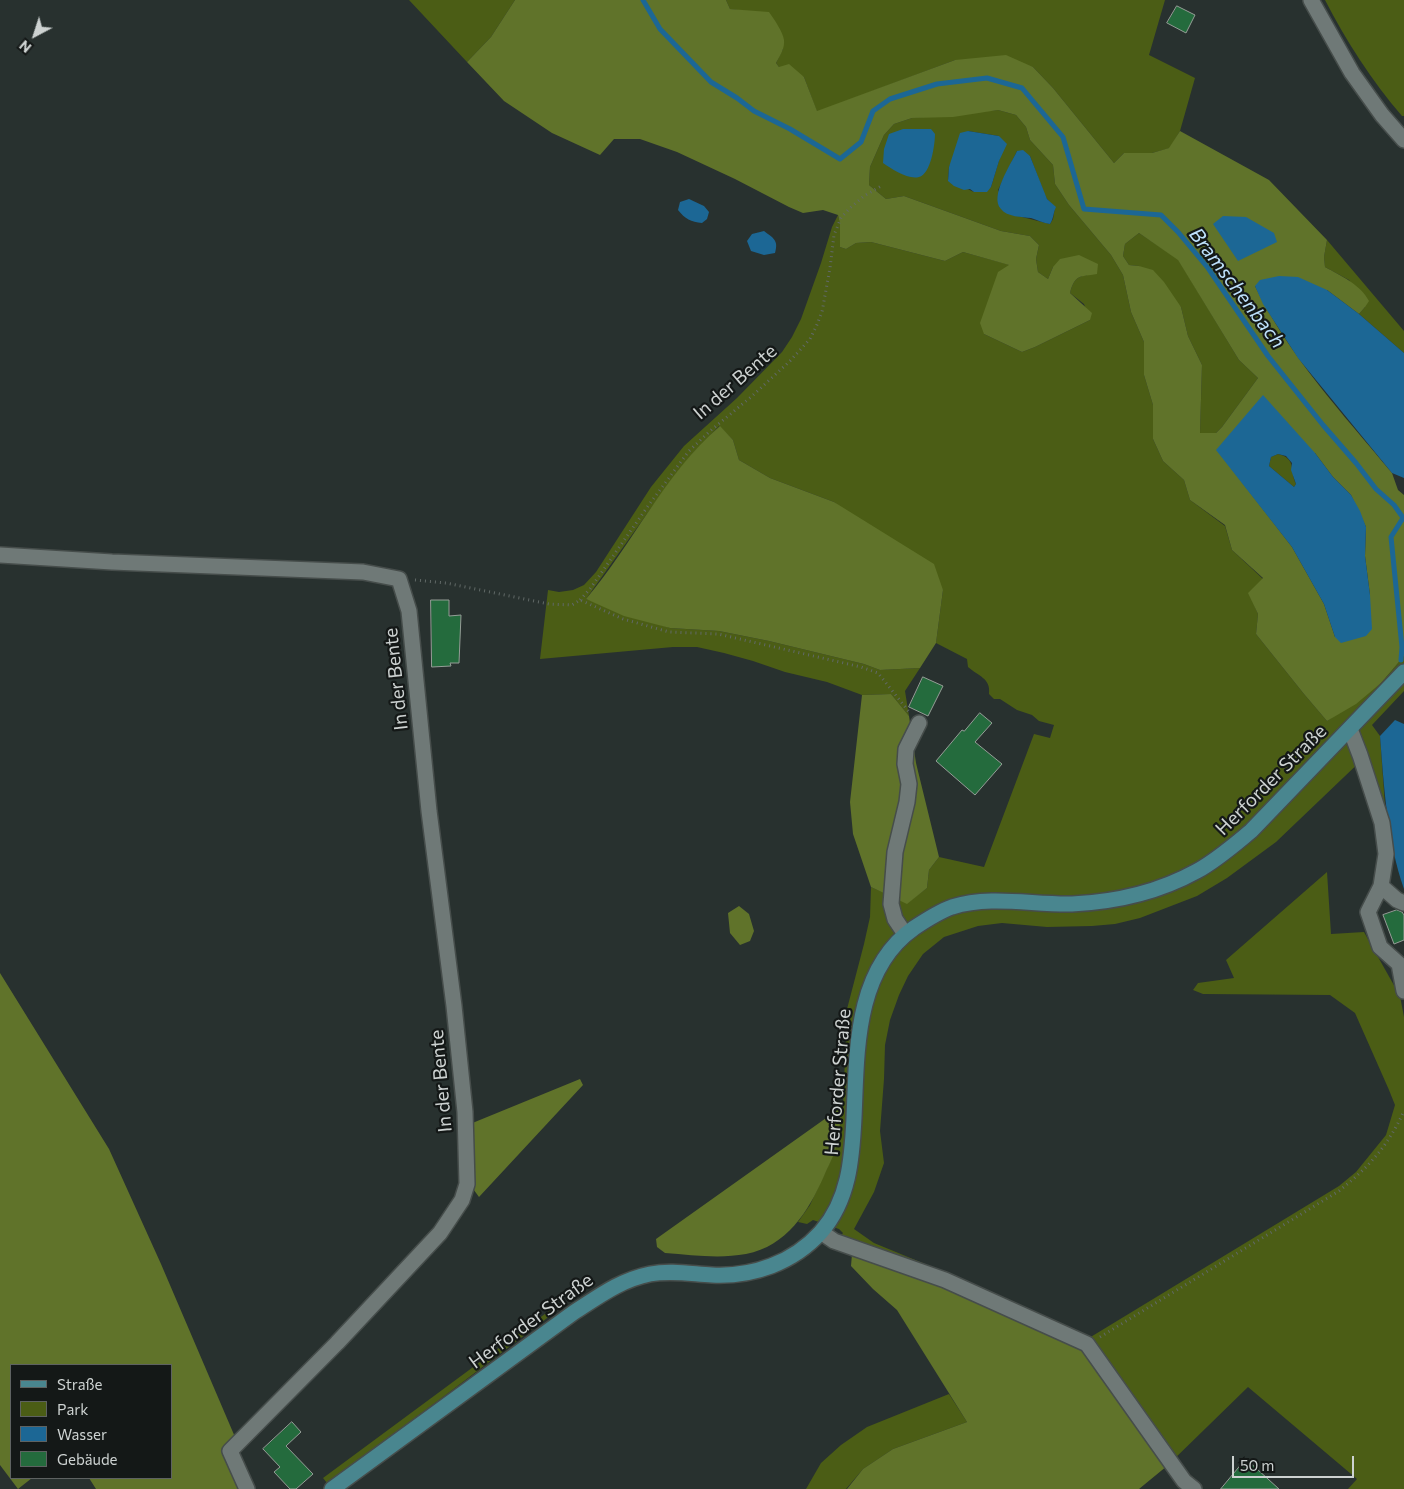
<!DOCTYPE html>
<html>
<head>
<meta charset="utf-8">
<style>
	body { margin:0 }
	#map { position:relative; width:1404px; height:1489px; overflow:hidden; background:#28312f; font-family:Commissioner,sans-serif }
	canvas { display:block }
	.legend { position:absolute; left:10px; top:1364px; width:162px; height:115px; box-sizing:border-box; background:#141817; border:1px solid #5e6261; margin:0; padding:6px 9px; list-style:none; font-size:15px; color:#cdd2d1 }
	.legend li { display:flex; align-items:center; gap:10px; height:25px }
	.legend b { width:25px; border:1px solid #5e6261 }
	.north { position:absolute; left:10px; top:10px; width:50px; height:50px; -webkit-text-stroke:4px #141817; paint-order:stroke; rotate:220deg; font-size:14px; font-weight:700; line-height:20px; text-align:center; color:#cdd2d1 }
	.north::after { content:''; display:block; margin:auto; width:18px; height:22px; background:#cdd2d1; clip-path:polygon(50% 0,100% 100%,50% 72%,0 100%) }
	.scale { position:absolute; left:1232px; top:1456px; width:122px; height:22px; box-sizing:border-box; border:2px solid #cdd2d1; border-top:0; padding-left:6px; font-size:15px; line-height:18px; white-space:nowrap; color:#cdd2d1; -webkit-text-stroke:4px #141817; paint-order:stroke }
</style>
</head>
<body>
<div id="map">
<canvas width="1404" height="1489"></canvas>
<ul class="legend">
<li><b style="height:6px;background:#49868f"></b>Straße</li>
<li><b style="height:14px;background:#4b5d15"></b>Park</li>
<li><b style="height:14px;background:#1c6795"></b>Wasser</li>
<li><b style="height:14px;background:#246b3d"></b>Gebäude</li>
</ul>
<div class="north">N</div>
<div class="scale">50 m</div>
</div>
<script>
const ctx = document.querySelector('canvas').getContext('2d');
ctx.lineJoin = 'round';
function fill(path, color) {
  ctx.fillStyle = color;
  ctx.fill(path, 'evenodd');
}
function stroke(path, color, width, dash) {
  ctx.strokeStyle = color;
  ctx.lineWidth = width;
  ctx.lineCap = dash ? 'butt' : 'round';
  ctx.setLineDash(dash || []);
  ctx.stroke(path);
}
function drawText(font, color, halo, rows, align = 'center') {
  ctx.font = font + ' Commissioner,sans-serif';
  ctx.lineWidth = 4.5;
  ctx.setLineDash([]);
  ctx.textBaseline = 'middle';
  ctx.strokeStyle = halo;
  ctx.fillStyle = color;
  for (const [text, x, y, turn = 0] of rows) {
    ctx.save();
    ctx.translate(x, y);
    ctx.rotate((+turn || 0) * Math.PI / 180);
    ctx.textAlign = isNaN(turn) ? turn : align;
    if (halo) ctx.strokeText(text, 0, 0);
    ctx.fillText(text, 0, 0);
    ctx.restore();
  }
}
const green = new Path2D(`
	M409 0H515L491 37 467 62Z
	M726 0H1165L1149 55 1195 78 1180 131 1170 148 1152 153H1124L1114 163 1053 88 1033 67 955 60 817 112 804 77 779 67 776 63 783 49 745 11 730 9Z
	M1325 0H1404V116H1402C1372 81 1346 41 1325 0Z
	M998 110 1016 115 1026 127 1030 140 1053 165 1055 184 1069 205 1111 255 1123 275 1131 312 1144 342V375L1153 405V439L1163 461 1184 480 1190 500 1225 526 1232 550 1263 579 1249 593 1258 614 1256 634 1304 694 1327 721 1381 683 1404 656V691L1372 725 1380 736 1385 806 1388 817 1366 756 1276 842 1227 878 1197 896 1140 918 1115 924 1092 926 1047 927 1002 923 978 926 944 937 923 954 908 976 899 995 890 1020 885 1045 884 1079 880 1131 884 1163 874 1192 854 1229 874 1243 947 1273 1089 1338 1339 1186 1356 1172 1386 1135 1395 1105 1389 1090 1355 1013 1330 995 1203 994 1193 990 1198 983 1234 978 1226 960 1327 872 1331 934 1364 932 1400 996 1404 1017V1489H1348L1357 1479 1248 1387 1167 1466 942 1286 832 1248 843 1233 839 1229 813 1220 807 1224 798 1222 810 1205 835 1151 843 1106 847 1009 864 944 870 917 871 887 907 903 927 888 929 870 939 857 984 867 1034 734 1050 738 1054 725 1039 721 1032 715 1017 710 1000 699H994L989 694C991 678 978 676 968 667L967 659 936 643 943 590 834 502 770 478 739 460 733 440 719 426 693 453 669 483 586 599 670 628 719 631 769 641 864 664 880 670 920 668 905 691 909 716 891 694 862 695 827 682 785 672 753 661 724 653 697 647H673L540 659 548 590 559 592 573 590 584 585 596 572 651 487 684 446 737 398 782 352 792 337 801 319 821 263 832 227 838 215 840 224V247L846 249 856 243 871 242 945 261 963 252 1010 265 984 334 1022 352 1035 347 1090 320 1084 304 1070 293C1075 274 1080 277 1097 273L1053 267 1048 279 1038 272 1036 259 1039 245 1030 236 1001 231 904 196 886 199 869 185 870 167 884 135 894 124 912 118ZM968 131 999 136 1001 154 991 187 979 192H974L948 180 949 167ZM1017 151 1030 156 1044 193 1047 199 1055 207 1053 219 1050 224 1010 214 998 190Z
	M1139 233 1178 259 1239 360 1258 378 1222 427 1216 433H1200L1202 365 1188 336 1181 307 1139 266 1129 265 1123 256 1125 244Z
	M1327 240 1404 331V353L1359 314 1365 307 1349 280 1325 267 1324 257Z
	M1278 454C1297 459 1289 469 1296 484L1294 487 1269 466 1271 457Z
	M553 1308 555 1312C479 1370 404 1427 327 1483L323 1478Z
	M949 1394 967 1422 893 1449 863 1469 846 1489H806L821 1463 841 1445 867 1427Z`);
const forest = new Path2D(`
	M515 0H726L730 9 769 12C774 19 783 32 784 40 785 48 780 56 776 63L779 67 789 64 804 77 817 111 955 60 1006 55 1033 67 1053 88 1114 163 1124 153H1152L1169 148 1180 131 1269 180 1327 240 1324 257 1325 267C1341 276 1360 284 1369 301L1365 307 1359 314 1327 290 1255 286C1288 355 1343 414 1392 473L1398 490 1404 495V656L1381 683 1356 704 1327 721 1304 694 1256 634 1258 614 1248 593 1263 578 1232 550 1225 525 1190 500 1184 480 1163 461 1153 439V405L1144 375V342L1131 312 1123 275 1111 255 1069 205 1055 184 1053 165 1030 140 1026 127 1016 115 998 110 953 117 912 118 894 124 884 135 870 167 869 185 886 199 904 196 1001 231 1030 236 1039 245 1036 259 1038 272 1048 279 1053 267 1060 259 1079 255 1098 264 1097 274C1080 277 1075 274 1070 293L1092 313 1090 320 1035 347 1022 352 984 334 980 323 998 272 1009 265 963 252 945 261 871 242 856 243 846 249 840 247V224L838 215 823 210 803 213 789 207 735 179 677 152 640 139H614L600 155 552 133 504 101 467 62 491 37ZM1139 233 1178 260 1239 360 1258 378 1222 427 1216 433H1200L1202 365 1188 336 1181 307 1164 282 1153 270 1139 266 1129 265 1123 256 1125 244ZM1217 450 1315 453 1333 477 1351 495 1366 527 1365 556 1370 595 1335 637 1324 604 1292 547Z
	M720 426 733 440 739 460 770 478 834 502 934 564 943 590 936 643 920 668 880 670 864 664 769 641 719 631 670 628 624 616 586 599C633 544 664 474 720 426Z
	M891 694 909 716 916 763 939 857 929 870 927 888 907 904 871 887 853 834 850 802 862 695Z
	M739 906 749 914 754 931 750 941 740 945 730 933 728 913Z
	M0 973 109 1149 161 1264 235 1437 223 1447 241 1489H96L89 1478H171V1365H11V1478H32L18 1489 0 1465Z
	M580 1079 583 1085 479 1197 471 1186 470 1124Z
	M843 1106C840 1121 839 1137 835 1151 832 1160 827 1168 824 1176 808 1212 787 1246 746 1254 719 1259 692 1255 665 1253L657 1247 656 1239Z
	M852 1254 942 1286 1084 1348 1167 1466 1139 1489H847L863 1469 893 1449 967 1422 897 1310 873 1289 851 1266Z`);
const water = new Path2D(`
	M903 129H931L935 134C935 144 931 174 919 177 908 180 892 169 883 163L884 149 889 134Z
	M968 131 999 136 1007 144 999 161 991 187 987 192H974L970 189 964 190 954 186 948 181 949 167 960 133Z
	M1023 150 1030 156 1047 199 1056 207C1053 213 1054 218 1050 224 1043 223 1038 220 1031 218 1022 217 1007 217 1001 209 989 197 1011 164 1017 151Z
	M689 199 704 206 709 212 707 219 702 223C691 222 685 219 678 210L680 202Z
	M1223 216 1246 217 1274 233 1277 242 1238 261 1213 224Z
	M764 231C773 238 779 240 775 253L764 255 751 251 747 241 752 234Z
	M1279 276 1298 277 1327 290 1359 314 1404 353V478L1392 473 1298 358 1263 304 1255 286 1260 280Z
	M1263 395 1315 453 1333 477 1351 495 1360 511 1366 527 1365 556 1370 595 1372 629 1366 636 1341 643 1335 637 1324 604 1292 547 1216 450ZM1278 454 1286 456 1292 463 1291 470 1296 484 1294 487 1269 466 1271 457Z
	M1395 720 1404 724V889C1387 840 1384 787 1380 736Z`);
const stream = new Path2D(`
	M643 0 660 29 711 82 737 98 754 111 790 129 840 159 861 142 873 111 890 99 937 84 987 78 1022 88 1063 137 1084 209 1161 215 1178 232 1208 268 1268 356 1323 425 1356 463 1376 489 1394 505 1404 519
	M1401 660 1402 647 1391 537 1403 518`);
const building = new Path2D(`
	M1177 6 1195 15 1186 33 1167 23Z
	M431 600H449V616L461 615 459 663H450L451 666 432 667Z
	M923 677 943 686 928 716 909 707Z
	M980 713 992 723 975 742 1002 764 975 795 936 761 962 730 964 731Z
	M1397 910 1402 912 1404 915V940L1394 944 1383 915Z
	M292 1422 301 1432 286 1446 313 1474 296 1489H290L274 1472 280 1467 263 1449Z
	M1246 1459 1279 1489H1221Z`);
const path = new Path2D(`
	M415 580 446 583 549 604 572 605 580 600 623 619 669 632 718 634 861 667 878 673 910 713
	M580 600 590 589 648 506 689 451 710 431 751 397 790 361 810 339 816 327 822 312 830 268 834 235 841 218 850 208 864 196 883 185
	M1100 1337 1339 1191C1369 1167 1388 1146 1404 1111`);
const minor = new Path2D(`
	M1311 0 1352 73 1382 115 1404 140
	M0 555 112 562 363 572 399 579 409 611 429 811 454 1006 465 1112 467 1184 462 1200 440 1233 337 1343 230 1451 247 1489
	M1350 729 1360 755 1382 823 1386 854 1381 886 1368 912 1380 947 1399 964 1404 991
	M1381 886 1397 900 1404 903
	M905 934 895 919 891 904 895 852 907 802 909 784 905 764 906 749 919 723
	M821 1232 834 1241 945 1280 1087 1344 1184 1481 1194 1489`);
const major = new Path2D(`
	M332 1489 573 1313C598 1297 620 1280 650 1274 671 1270 692 1274 712 1275 753 1277 793 1263 821 1232 849 1200 852 1159 854 1118 857 1053 854 970 914 928 926 920 938 912 952 907 991 895 1032 905 1072 904 1115 902 1159 892 1197 871 1217 860 1234 845 1251 831L1404 672`);
const streetNames = [
	["In der Bente",735,382,-41],
	["In der Bente",396,679,-96],
	["Herforder Straße",1271,780,-45],
	["In der Bente",441,1081,-95],
	["Herforder Straße",838,1082,-85],
	["Herforder Straße",531,1321,-36]
];
const waterNames = [
	["Bramschenbach",1237,288,53]
];
fill(green, '#4b5d15');
fill(forest, '#60732a');
fill(water, '#1c6795');
stroke(stream, '#1c6795', 5);
fill(building, '#246b3d');
stroke(building, '#959d97', 1);
stroke(minor, '#464d4b', 18);
stroke(major, '#464d4b', 18);
stroke(path, '#616967', 3, [1, 4]);
stroke(minor, '#6f7977', 15);
stroke(major, '#49868f', 15);
drawText('19px', '#cdd2d1', '#141817', streetNames);
drawText('italic 20px', '#bee1fc', '#141817', waterNames);
</script>
</body>
</html>
